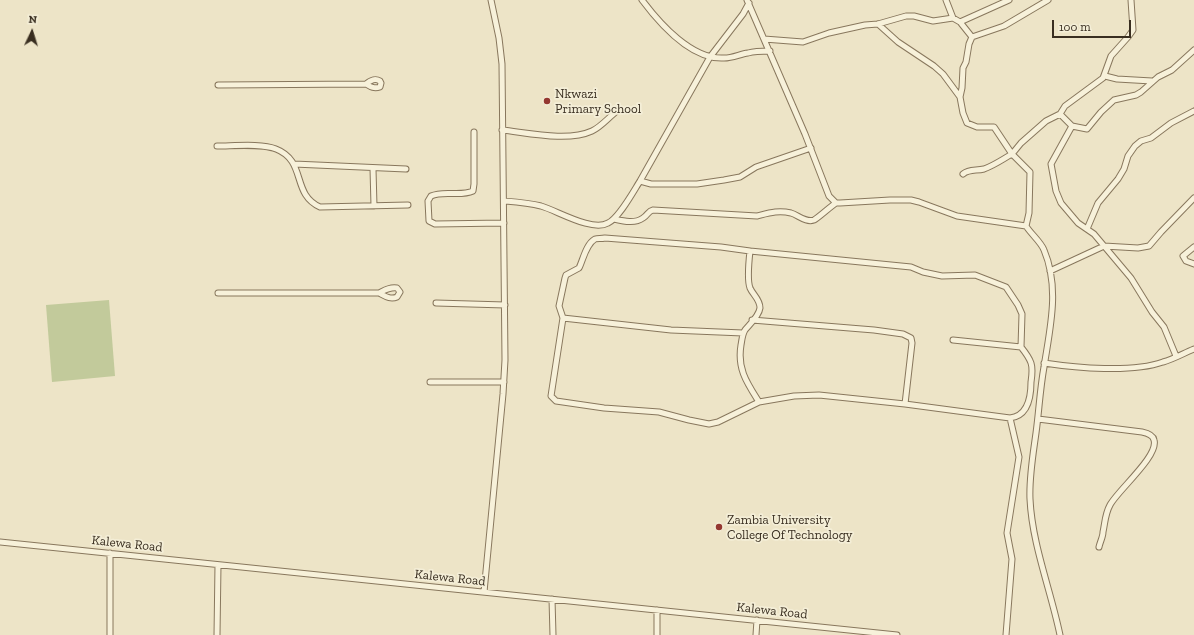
<!DOCTYPE html>
<html>
<head>
<meta charset="utf-8">
<style>
	body { margin:0 }
	#map { position:relative; width:1194px; height:635px; overflow:hidden; background:#ede4c7; font-family:"Zilla Slab",serif }
	canvas { display:block }
	.north { position:absolute; left:12px; top:12px; width:40px; height:40px; -webkit-text-stroke:3px #f4eed7; paint-order:stroke; rotate:4deg; font-size:11px; font-weight:700; line-height:16px; text-align:center; color:#392e20 }
	.north::after { content:''; display:block; margin:auto; width:14px; height:18px; background:#392e20; clip-path:polygon(50% 0,100% 100%,50% 72%,0 100%) }
	.scale { position:absolute; left:1052px; top:20px; width:79px; height:18px; box-sizing:border-box; border:2px solid #392e20; border-top:0; padding-left:5px; font-size:12px; line-height:14px; white-space:nowrap; color:#392e20; -webkit-text-stroke:3px #f4eed7; paint-order:stroke }
</style>
</head>
<body>
<div id="map">
<canvas width="1194" height="635"></canvas>
<div class="north">N</div>
<div class="scale">100 m</div>
</div>
<script>
const ctx = document.querySelector('canvas').getContext('2d');
ctx.lineJoin = 'round';
function fill(path, color) {
  ctx.fillStyle = color;
  ctx.fill(path, 'evenodd');
}
function stroke(path, color, width, dash) {
  ctx.strokeStyle = color;
  ctx.lineWidth = width;
  ctx.lineCap = dash ? 'butt' : 'round';
  ctx.setLineDash(dash || []);
  ctx.stroke(path);
}
function drawText(font, color, halo, rows, align = 'center') {
  ctx.font = font + ' "Zilla Slab",serif';
  ctx.lineWidth = 3.5;
  ctx.setLineDash([]);
  ctx.textBaseline = 'middle';
  ctx.strokeStyle = halo;
  ctx.fillStyle = color;
  for (const [text, x, y, turn = 0] of rows) {
    ctx.save();
    ctx.translate(x, y);
    ctx.rotate((+turn || 0) * Math.PI / 180);
    ctx.textAlign = isNaN(turn) ? turn : align;
    if (halo) ctx.strokeText(text, 0, 0);
    ctx.fillText(text, 0, 0);
    ctx.restore();
  }
}
const green = new Path2D(`
	M109 300 115 376 52 382 46 305Z`);
const minor = new Path2D(`
	M642 0C660 24 692 60 724 58 733 58 740 54 748 53 755 51 762 51 770 51
	M747 0 805 134 829 196 836 203H840L890 200H911L919 202 957 216 1026 226C1031 234 1041 242 1044 250 1060 288 1050 328 1044 367 1040 389 1039 411 1036 433 1033 455 1029 477 1030 499 1032 544 1051 591 1060 635
	M946 0 953 18
	M960 22 1009 0
	M878 24 898 42 934 66 943 74 960 97
	M972 37 1004 26 1048 0
	M764 39 803 42 829 33 865 25 878 24 906 16H914L933 21 953 18 960 22 972 37 969 44 966 62 963 68 962 88 960 97 963 113 967 123 977 127H994L1012 154C1003 159 995 165 984 169 976 171 969 169 963 174
	M1105 76 1117 79 1152 81
	M218 85 366 84C371 87 374 89 380 87L381 83 380 81C375 78 371 80 366 84
	M1060 114 1072 126 1087 129 1101 112 1114 100 1136 95 1141 92 1158 77 1172 70 1194 50
	M1072 126 1051 164 1056 191 1061 203 1078 223 1094 234 1131 278 1152 312 1164 327 1176 356
	M502 130C529 133 568 142 592 131 601 127 609 117 617 111
	M474 132V184L473 191C460 197 444 190 431 196L428 201 429 221 435 224 504 223
	M217 146C233 146 262 143 276 149 307 161 291 194 320 207L408 205
	M294 164 406 169
	M373 169 374 206
	M640 181 651 184H697L724 180 740 177 756 167 811 148
	M504 201C516 202 529 203 541 206 558 211 592 232 608 223 619 218 633 192 640 181L710 57 743 14 749 3
	M614 219C623 221 635 224 643 218 648 215 648 211 653 210L757 216C769 213 778 210 791 213 798 215 806 223 814 220 818 218 831 206 836 203
	M1026 226 1029 213 1030 172 1012 154 1021 143 1046 121 1060 114 1065 106 1103 78 1111 56 1128 37 1133 30 1131 0
	M1087 229 1098 203 1118 179 1124 169 1128 156 1135 146 1141 141 1151 138 1171 123 1194 111
	M1194 247 1183 256 1186 261 1194 264
	M750 251 911 267 923 272 942 276 975 275 1006 287 1018 305 1022 314 1021 347
	M1050 271 1104 246 1138 248 1149 246 1161 232 1194 198
	M218 293H379C385 290 390 287 397 288L400 292 397 297C390 300 385 296 379 293
	M436 303 505 305
	M563 318 671 330 743 333
	M752 320 874 330 903 334 911 338 912 343 905 404
	M953 340 1021 347C1025 352 1029 357 1031 363 1033 369 1032 375 1031 382 1031 397 1028 416 1010 418
	M1044 363C1077 368 1132 373 1163 362 1174 359 1184 353 1194 349
	M430 382H504
	M759 402C747 383 737 369 741 345 742 340 742 335 745 330 750 324 759 316 760 308 760 299 753 295 750 288 747 280 749 260 750 251L721 247 605 238C601 239 598 238 595 239 586 244 583 260 579 268L566 275 565 278 559 306 563 318 551 396 556 401 604 408 659 412 689 420 709 424 718 422 759 402 794 396 819 395 905 404 1010 418 1019 457 1007 533 1012 559 1006 635
	M1038 419 1142 432C1147 433 1153 435 1154 440 1159 456 1118 490 1110 505 1105 514 1105 523 1103 532 1103 537 1100 542 1099 547
	M0 542 897 635
	M110 553V635
	M484 592 503 394 505 360 502 64 499 38 491 0
	M552 599 553 635
	M217 635 218 565
	M657 635V610
	M756 635 757 620`);
const markers = [
	[547,101,4,"#943730"],
	[719,527,4,"#943730"]
];
const poiNames = [
	["Nkwazi",555,94],
	["Primary School",555,109],
	["Zambia University",727,520],
	["College Of Technology",727,535]
];
const streetNames = [
	["Kalewa Road",127,544,6],
	["Kalewa Road",450,578,6],
	["Kalewa Road",772,611,6]
];
fill(green, '#c2ca9b');
stroke(minor, '#88775d', 7);
stroke(minor, '#f7f1da', 5);
for (const [x, y, r, color] of markers) {
  const dot = new Path2D();
  dot.arc(x, y, r, 0, 2 * Math.PI);
  ctx.fillStyle = color;
  ctx.fill(dot);
  stroke(dot, '#f4eed7', 1.5);
}
drawText('13px', '#392e20', '#f4eed7', poiNames, 'left');
drawText('13px', '#392e20', '#f4eed7', streetNames);
</script>
</body>
</html>
